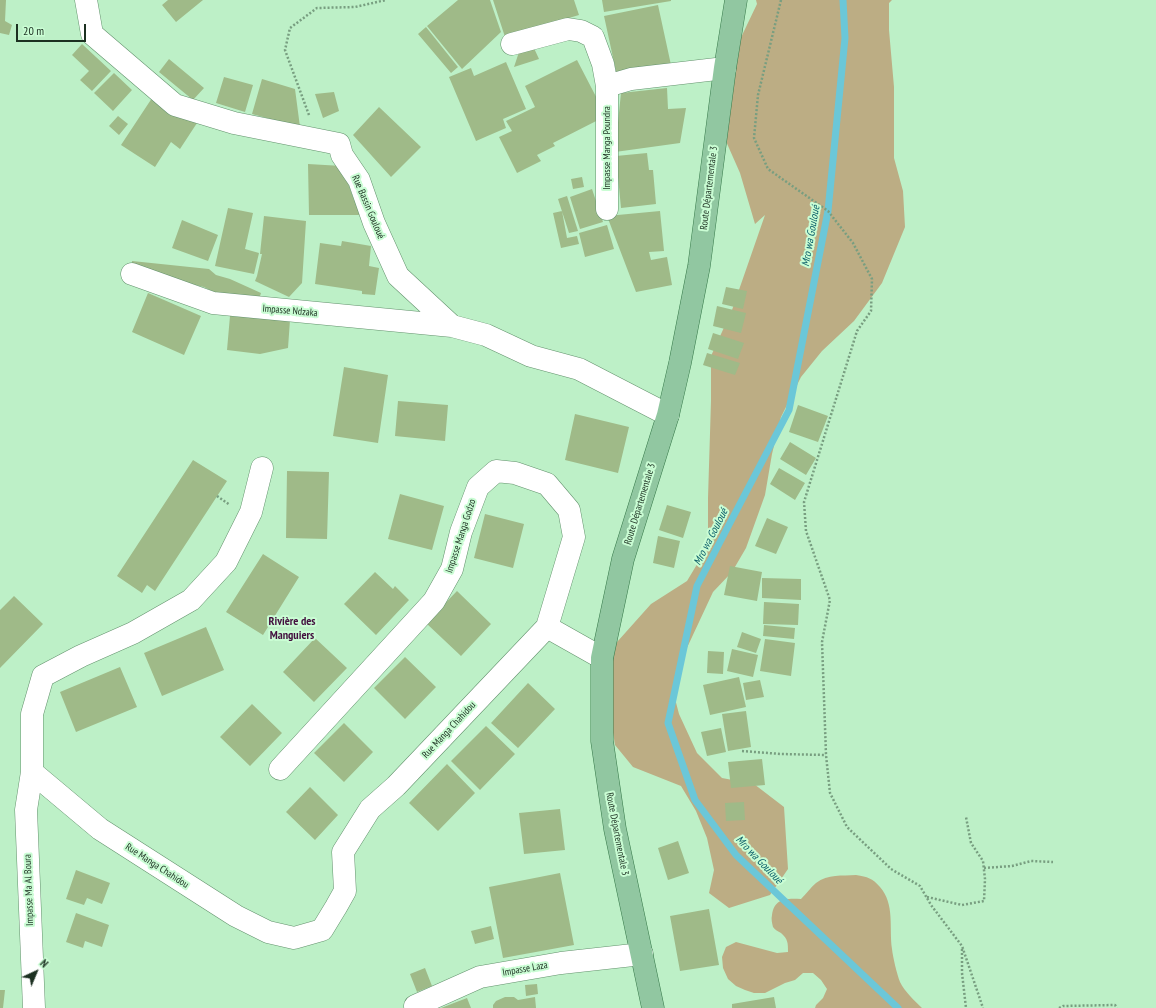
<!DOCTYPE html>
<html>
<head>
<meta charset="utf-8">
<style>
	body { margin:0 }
	#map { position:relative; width:1156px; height:1008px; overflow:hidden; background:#bdf0c7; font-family:"PT Sans Narrow",sans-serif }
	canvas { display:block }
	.north { position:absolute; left:16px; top:952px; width:40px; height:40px; -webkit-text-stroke:3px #cafdd4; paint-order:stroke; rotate:44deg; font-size:11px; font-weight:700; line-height:16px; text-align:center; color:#1c3021 }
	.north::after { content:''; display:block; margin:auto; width:14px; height:18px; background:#1c3021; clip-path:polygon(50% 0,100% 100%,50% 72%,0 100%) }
	.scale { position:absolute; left:16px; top:24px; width:70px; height:18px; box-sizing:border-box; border:2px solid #1c3021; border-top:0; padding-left:5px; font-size:12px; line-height:14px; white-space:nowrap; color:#1c3021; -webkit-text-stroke:3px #cafdd4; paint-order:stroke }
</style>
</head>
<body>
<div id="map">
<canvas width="1156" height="1008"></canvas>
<div class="north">N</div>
<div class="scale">20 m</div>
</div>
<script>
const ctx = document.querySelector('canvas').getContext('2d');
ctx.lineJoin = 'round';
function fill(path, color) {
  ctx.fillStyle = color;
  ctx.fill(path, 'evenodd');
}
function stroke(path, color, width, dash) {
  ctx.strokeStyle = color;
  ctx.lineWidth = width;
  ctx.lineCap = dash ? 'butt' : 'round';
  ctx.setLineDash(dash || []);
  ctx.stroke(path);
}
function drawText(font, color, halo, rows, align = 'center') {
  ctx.font = font + ' "PT Sans Narrow",sans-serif';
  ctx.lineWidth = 4;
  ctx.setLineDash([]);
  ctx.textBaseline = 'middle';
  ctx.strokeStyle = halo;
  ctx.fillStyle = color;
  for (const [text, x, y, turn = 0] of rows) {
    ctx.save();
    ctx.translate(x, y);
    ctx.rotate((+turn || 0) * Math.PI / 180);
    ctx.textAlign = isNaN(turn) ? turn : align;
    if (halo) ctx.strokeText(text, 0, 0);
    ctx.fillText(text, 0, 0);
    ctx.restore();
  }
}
const green = new Path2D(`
	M756 0H892L889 3V30L894 87V158L903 191 905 227 882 283 854 321 822 351 801 377 781 417 772 454 765 495 746 548 732 572 713 592 685 652 673 691 679 714 697 753 722 778 754 784 784 807 788 869 770 895 729 908 709 893 714 870 707 838 696 811 681 786 633 767 615 745 609 708V651L651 604 687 581 708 546V498L711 401V356L732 310 765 215 755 224 740 173 725 139 735 50 757 4Z
	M856 875C868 877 872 878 880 887 895 904 889 928 892 949 893 958 897 974 900 982 905 992 914 1000 922 1008H815L816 1005 823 998 827 989 821 980 813 973H803L795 980 785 983 765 993H754L745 990 736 986 728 979 723 968 722 957 726 947 736 942 777 953 788 952C788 943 788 939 781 933 778 931 775 930 773 927 772 923 771 919 772 915 774 898 787 898 801 899 806 894 811 887 816 883 828 874 842 876 856 875Z`);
const stream = new Path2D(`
	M843 0 845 38 828 211 789 410 697 586 668 723 695 800 736 855 898 1008`);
const building = new Path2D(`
	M0 0H6L5 21 12 25 9 35 0 33Z
	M168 0H203L176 22 162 5Z
	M458 0H490L501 32 462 69 427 26Z
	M493 0H574L579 15 505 37Z
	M602 0H671V1L604 12Z
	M658 5 671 65 617 76 604 16Z
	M426 27 458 67 451 73 418 34Z
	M82 44 111 71 92 91 80 80 89 71 72 55Z
	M533 46 539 59 514 67 520 49Z
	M169 59 204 88 193 100 159 72Z
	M577 60 606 116 553 143 555 146 537 155 541 161 517 173 499 137 512 131 506 121 535 107 525 86Z
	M506 62 526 109 503 119 506 128 476 141 449 77 471 68 474 76Z
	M114 73 132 90 113 111 94 93Z
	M224 77 253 85 245 112 216 103Z
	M262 79 295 89 300 127 252 114Z
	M667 88 668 109 686 108 680 143 615 152 621 93Z
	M334 92 339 111 323 118 315 94Z
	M154 95 197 123 180 149 171 142 155 167 121 145Z
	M379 107 421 147 391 177 353 135Z
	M118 116 128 124 119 135 109 126Z
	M647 153 649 170H653L656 204 621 208 616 156Z
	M308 164 342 166 354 200H361L367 215H309Z
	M582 177 584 187 573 189 571 179Z
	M592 189 603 222 580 229 570 197Z
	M567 196 578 231 569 233 558 199Z
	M228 208 253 213 245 249 259 253 254 274 215 266Z
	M562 211 567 238 577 236 579 244 561 248 553 213Z
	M660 211 664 251 649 252 651 260 667 257 672 285 636 292 607 216Z
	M264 216 306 221 302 283 289 297 255 281 257 276 262 254H260Z
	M182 220 218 235 208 261 172 248Z
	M607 225 614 249 585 257 579 233Z
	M342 241 371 246 369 266 379 268 375 295 362 294V291L315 284 320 243 341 246Z
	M132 261 209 269 216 275 230 279 261 293 257 306 221 296 204 287 132 271Z
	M726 287 747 291 743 309 722 304Z
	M148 293 201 316 184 355 132 332Z
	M717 306 746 313 741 333 713 326Z
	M230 316 290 320 288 348 260 354 227 350Z
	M713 333 744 343 738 359 708 349Z
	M707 353 740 363 735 375 703 365Z
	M344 367 388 375 378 443 333 436Z
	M398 401 448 405 445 441 395 436Z
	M798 405 828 416 818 442 789 432Z
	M575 414 629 427 618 473 565 460Z
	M790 442 816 458 806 475 780 459Z
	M193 460 227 481 155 591 147 585 142 593 117 576Z
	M779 468 805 483 795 500 770 484Z
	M287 471 329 472 327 539 286 538Z
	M400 494 444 506 432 550 388 539Z
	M667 505 691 512 683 538 659 530Z
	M485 514 524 524 513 568 474 558Z
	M767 518 788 527 776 554 755 546Z
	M658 536 680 541 674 568 653 563Z
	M263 554 299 577 263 635 226 612Z
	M730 566 762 572 757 601 724 595Z
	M375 572 393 589 395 586 409 600 376 635 344 604Z
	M762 578 801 579V600L762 598Z
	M457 591 491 624 461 656 426 623Z
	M14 596 43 624 0 668V610Z
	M764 602 799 604 798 625 763 624Z
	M764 625 795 628 794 639 763 636Z
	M206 627 224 670 162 696 144 653Z
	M742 632 761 639 756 653 737 647Z
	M315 638 347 668 314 702 283 672Z
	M765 639 795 643 791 676 760 671Z
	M732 649 758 655 753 677 727 671Z
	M708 651 724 652 723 674 707 673Z
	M405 657 436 687 405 719 374 688Z
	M120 667 137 707 76 732 60 692Z
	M739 677 746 707 710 715 703 685Z
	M760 680 764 697 746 700 743 683Z
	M528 683 555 709 518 748 491 723Z
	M252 704 282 733 250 766 220 737Z
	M746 711 751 747 728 751 722 714Z
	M344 723 373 752 344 782 314 753Z
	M486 726 515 754 480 790 451 761Z
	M721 728 726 752 707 756 701 732Z
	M762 759 765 785 731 788 728 762Z
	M447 764 475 793 438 831 409 803Z
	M310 787 338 815 315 840 286 812Z
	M744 802 745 820 726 821 725 803Z
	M560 809 565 850 524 854 519 813Z
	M678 841 689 873 668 880 658 848Z
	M76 870 110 883 102 904 87 898 84 905 66 899Z
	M560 873 574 945 503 958 489 887Z
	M709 909 719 965 680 971 670 916Z
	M76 913 109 925 102 947 85 941 83 948 66 942Z
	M491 926 494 939 475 944 471 931Z
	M425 968 432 986 417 992 410 974Z
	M537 984 538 994 526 996 525 985Z
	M0 990H5L3 1008H0Z
	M505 997H514L518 1000 535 997 536 1008H493V1005L496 1001Z
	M774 997 776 1008H732V1004Z
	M467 998 471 1008H441Z`);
const path = new Path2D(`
	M781 0 758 95 754 138 768 169 828 211 853 243 872 279 871 311 857 331 804 502 806 531 830 600 822 642 826 755 830 793 847 827 891 869 920 886 931 905 962 946 983 1008
	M309 115 285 50 290 28 317 8 355 7 386 0
	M217 496 230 505
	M742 751 781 754 826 755
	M984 868 1012 866 1031 861 1053 862
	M927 897 962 905 984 901 985 879 983 861 971 843 966 817
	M962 949V973L966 1008
	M1059 1008 1063 1006 1115 1005 1117 1008`);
const minor = new Path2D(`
	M86 0 92 34 175 105 234 123 339 144 342 155 359 180 374 223 398 276 452 326 486 335 531 356 579 369 668 415
	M512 44 568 29 581 31 593 37 603 64 607 86
	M607 209V86L631 79 725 68
	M132 274 213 303 452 326
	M280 769 434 601 452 569 461 532 478 487 496 471 515 473 547 484 569 510 574 537 547 627 602 658
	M32 772 100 829 236 916 268 932 294 938 322 930 336 907 345 891 343 852 370 809 396 786 547 627
	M415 1006 480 977 561 963 642 954
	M34 1008 26 810 32 772V714L43 676 81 656 133 633 191 600 226 562 251 512 262 468`);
const major = new Path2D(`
	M653 1008 615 829 602 741V658L623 559 668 415 680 363 699 266 725 68 736 0`);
const streetNames = [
	["Impasse Manga Poundra",607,148,-90],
	["Route Départementale 3",709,188,-83],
	["Rue Bassin Gouloué",368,207,67],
	["Impasse Ndzaka",290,311,5],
	["Route Départementale 3",640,504,-73],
	["Impasse Manga Godzo",461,536,-72],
	["Rue Manga Chahidou",449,730,-47],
	["Route Départementale 3",617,834,79],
	["Rue Manga Chahidou",157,866,33],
	["Impasse Ma Al Boura",29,890,-92],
	["Impasse Laza",525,969,-10]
];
const waterNames = [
	["Mro wa Gouloué",811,236,-80],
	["Mro wa Gouloué",711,537,-63],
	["Mro wa Gouloué",759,860,46]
];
const quarterNames = [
	["Rivière des",292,622],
	["Manguiers",292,636]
];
fill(green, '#bcad84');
stroke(stream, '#6bc7d8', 7);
fill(building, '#9fba88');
stroke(minor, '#63926d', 23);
stroke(major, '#387a4b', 23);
stroke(path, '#789e80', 2.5, [2, 2]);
stroke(minor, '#fff', 22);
stroke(major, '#91c7a1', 22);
drawText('10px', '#1c3021', '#cafdd4', streetNames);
drawText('italic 11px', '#085b67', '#cafdd4', waterNames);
drawText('bold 12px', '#43103f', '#cafdd4', quarterNames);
</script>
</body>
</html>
